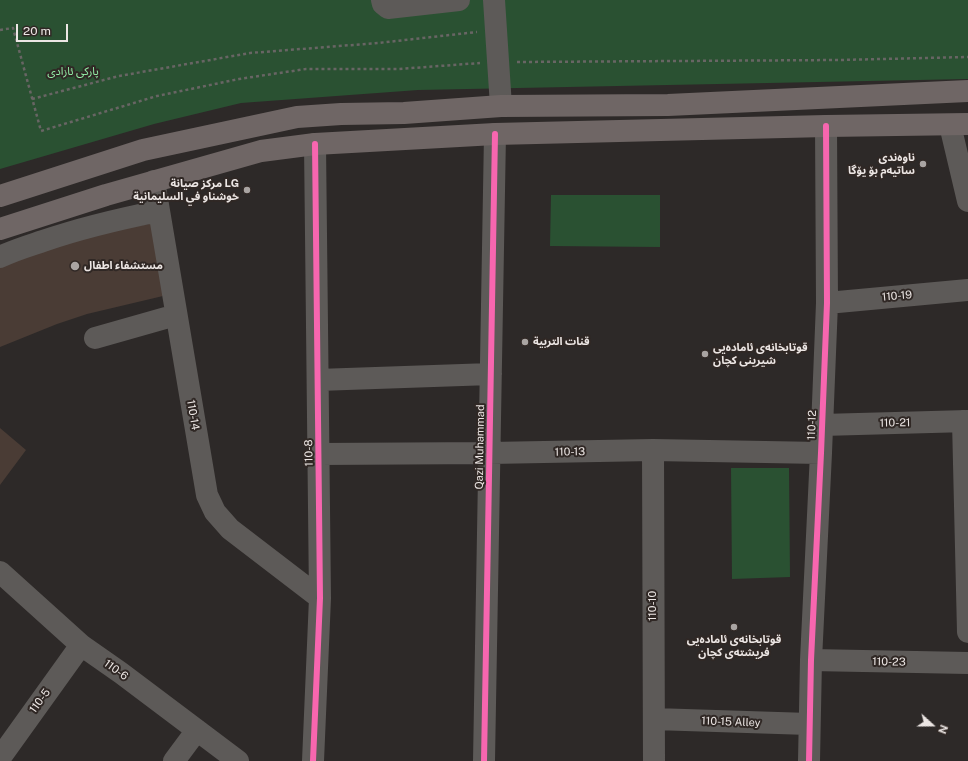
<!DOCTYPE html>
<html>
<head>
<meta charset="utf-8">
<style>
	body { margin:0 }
	#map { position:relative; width:968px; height:761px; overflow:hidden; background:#2d2928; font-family:"Public Sans",sans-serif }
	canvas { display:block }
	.north { position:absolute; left:912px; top:705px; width:40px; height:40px; -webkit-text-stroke:3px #302825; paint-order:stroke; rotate:111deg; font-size:11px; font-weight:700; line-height:16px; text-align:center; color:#ece6e4 }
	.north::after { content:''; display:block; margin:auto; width:14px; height:18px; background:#ece6e4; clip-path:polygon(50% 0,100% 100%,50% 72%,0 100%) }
	.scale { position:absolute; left:16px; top:24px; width:52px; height:18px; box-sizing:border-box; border:2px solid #ece6e4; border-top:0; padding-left:5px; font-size:12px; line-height:14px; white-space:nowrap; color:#ece6e4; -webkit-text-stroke:3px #302825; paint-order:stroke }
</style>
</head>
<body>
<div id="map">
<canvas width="968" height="761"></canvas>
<div class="north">N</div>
<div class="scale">20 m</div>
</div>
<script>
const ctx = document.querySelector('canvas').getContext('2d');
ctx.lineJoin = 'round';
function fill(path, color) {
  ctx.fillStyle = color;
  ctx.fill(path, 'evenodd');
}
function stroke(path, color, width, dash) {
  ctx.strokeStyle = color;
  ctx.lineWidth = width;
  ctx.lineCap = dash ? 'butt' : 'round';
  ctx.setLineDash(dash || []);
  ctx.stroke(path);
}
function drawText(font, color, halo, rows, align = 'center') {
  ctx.font = font + ' "Public Sans","Noto Sans Arabic",sans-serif';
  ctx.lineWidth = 4;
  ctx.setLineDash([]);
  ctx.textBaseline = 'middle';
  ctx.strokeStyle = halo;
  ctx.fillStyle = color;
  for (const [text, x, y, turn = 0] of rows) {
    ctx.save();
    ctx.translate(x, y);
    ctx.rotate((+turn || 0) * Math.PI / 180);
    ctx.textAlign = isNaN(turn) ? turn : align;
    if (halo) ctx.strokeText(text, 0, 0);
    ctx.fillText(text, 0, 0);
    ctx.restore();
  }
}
const green = new Path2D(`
	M0 0H968V79L418 90 241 103 154 124 0 169Z
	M551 195H660V247L550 246Z
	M731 468H789L790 577 732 579Z`);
const building = new Path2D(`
	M155 223 163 296 87 314 57 324 0 347V263L112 230Z
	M0 428 26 450 0 485Z`);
const path = new Path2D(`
	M0 30 13 28 41 131 157 96 239 79 306 69H399L480 63
	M517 62 839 60 968 57
	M32 99 119 76 250 53 378 43 477 32`);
const minor = new Path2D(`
	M382 0 383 4 388 8 459 0
	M494 0 501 106
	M950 125 968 201
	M154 181 207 495 215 512 230 529 320 598
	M0 257C14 250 28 246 43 241 81 228 119 219 159 211
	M827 303 968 290
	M95 338 176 315
	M318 380 491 374
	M963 421 968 632
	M822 425 968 421
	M653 450 654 761
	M319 454 490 453 653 450 821 453
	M0 572 81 645 121 673 238 761
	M811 660 968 663
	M654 719 809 724
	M0 758 81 645
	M174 761 197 730
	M313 761 320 598 315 144
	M484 761 495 134
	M809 761 811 660 821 453 827 303 826 126`);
const major = new Path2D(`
	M0 196 143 150 297 117 341 114 404 113 501 106 668 105 968 91
	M0 229 106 195 261 151 315 144 495 134 826 126 968 124`);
const cycleway = new Path2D(`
	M313 761 320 598 315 144
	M484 761 495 134
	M809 761 811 660 821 453 827 303 826 126`);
const markers = [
	[923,164,4,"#a9a4a2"],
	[247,190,4,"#a9a4a2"],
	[75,266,5,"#a9a4a2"],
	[525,342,4,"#a9a4a2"],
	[705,354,4,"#a9a4a2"],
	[734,627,4,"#a9a4a2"]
];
const parkNames = [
	["پارکی ئازادی",73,72]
];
const poiNames = [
	["ناوەندی",915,158,"right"],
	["ساتیەم بۆ یۆگا",915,171,"right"],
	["مركز صيانة LG",239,184,"right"],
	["خوشناو في السليمانية",239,197,"right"],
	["مستشفاء اطفال",84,266],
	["قنات التربیة",533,342],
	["قوتابخانەی ئامادەیی",713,348],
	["شیرینی کچان",713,361],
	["قوتابخانەی ئامادەیی",734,640,"center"],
	["فریشتەی کچان",734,653,"center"]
];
const streetNames = [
	["110-19",897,296,-5],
	["110-14",193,415,80],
	["110-21",895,423,-1],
	["110-12",812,425,-88],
	["Qazi Muhammad",480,447,-89],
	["110-13",570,452,-1],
	["110-8",309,453,-91],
	["110-10",653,606,-90],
	["110-23",889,662,1],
	["110-6",116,670,36],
	["110-5",40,701,-54],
	["110-15 Alley",731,722,2]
];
fill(green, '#2a5132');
fill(building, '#4a3c35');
stroke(path, '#686564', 2.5, [3, 3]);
stroke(minor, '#5d5a58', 22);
stroke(major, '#6f6665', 22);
stroke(cycleway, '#f766af', 6);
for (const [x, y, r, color] of markers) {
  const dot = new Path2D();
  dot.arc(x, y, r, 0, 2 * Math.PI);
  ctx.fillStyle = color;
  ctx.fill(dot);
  stroke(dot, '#302825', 1.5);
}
drawText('11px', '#95f1a8', '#302825', parkNames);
drawText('bold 11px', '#ece6e4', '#302825', poiNames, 'left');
drawText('11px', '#ece6e4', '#302825', streetNames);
</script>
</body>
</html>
